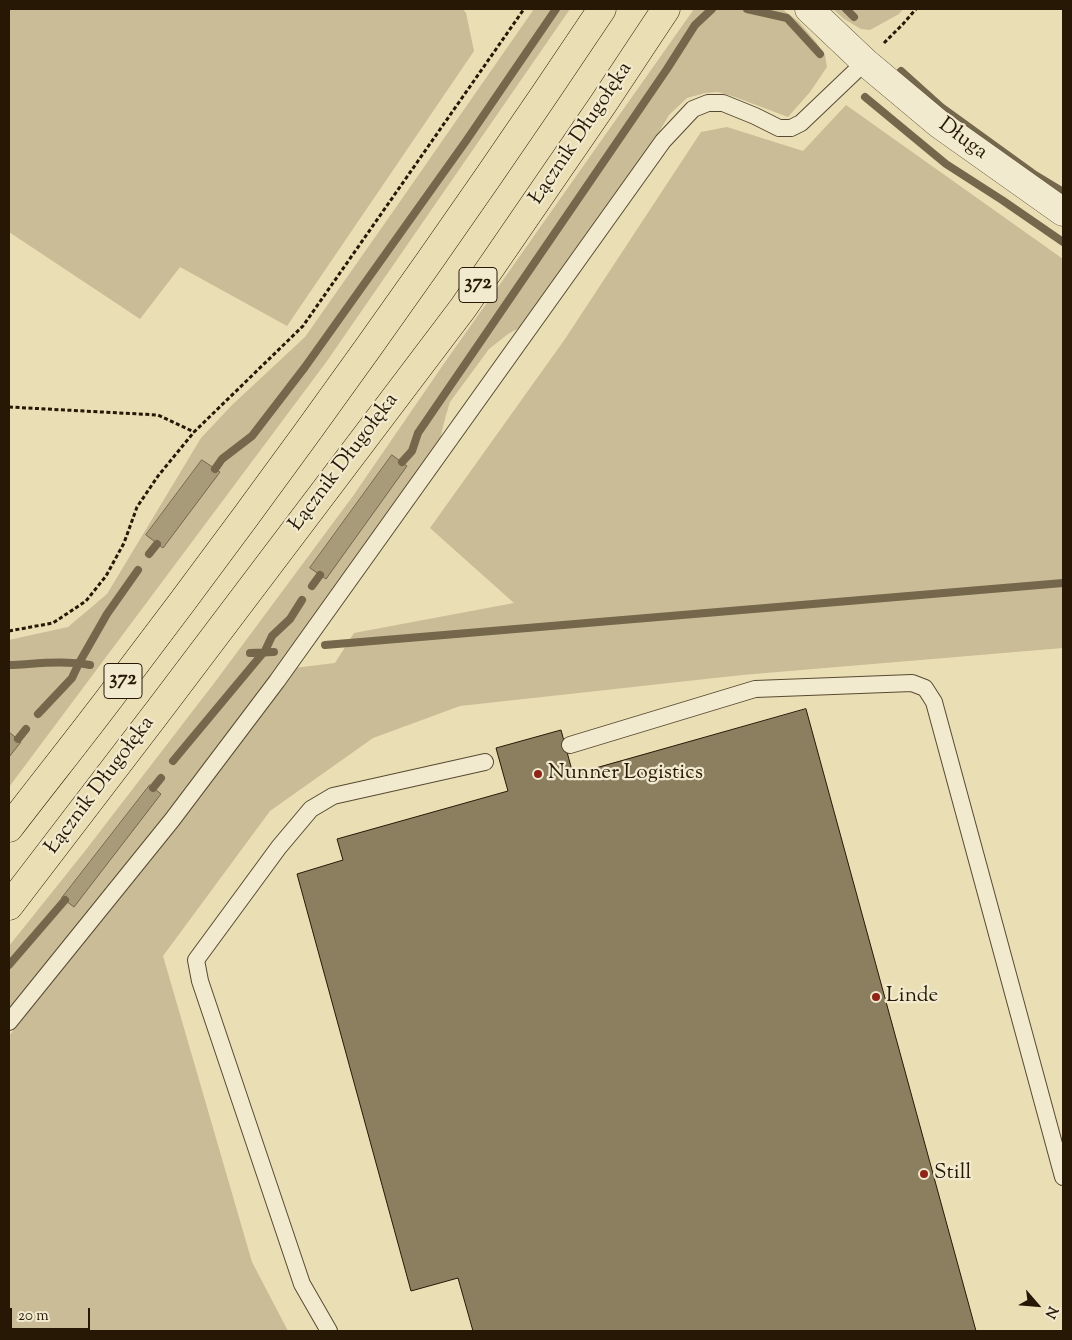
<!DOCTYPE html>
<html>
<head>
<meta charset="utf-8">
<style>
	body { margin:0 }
	#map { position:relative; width:1072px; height:1340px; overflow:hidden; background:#eadeb4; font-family:"Sorts Mill Goudy",serif }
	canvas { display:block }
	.frame { position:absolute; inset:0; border:10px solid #271806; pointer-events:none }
	.north { position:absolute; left:1012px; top:1280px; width:50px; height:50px; -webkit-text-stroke:4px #f1eace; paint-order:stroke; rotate:117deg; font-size:14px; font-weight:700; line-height:20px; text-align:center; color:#271806 }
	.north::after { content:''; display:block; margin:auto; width:18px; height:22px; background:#271806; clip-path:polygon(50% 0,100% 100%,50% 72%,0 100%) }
	.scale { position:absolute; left:10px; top:1308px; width:80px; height:22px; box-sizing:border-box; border:2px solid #271806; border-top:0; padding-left:6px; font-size:15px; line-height:18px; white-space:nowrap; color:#271806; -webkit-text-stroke:4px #f1eace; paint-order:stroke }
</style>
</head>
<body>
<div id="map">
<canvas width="1072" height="1340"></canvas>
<div class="frame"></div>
<div class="north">N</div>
<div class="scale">20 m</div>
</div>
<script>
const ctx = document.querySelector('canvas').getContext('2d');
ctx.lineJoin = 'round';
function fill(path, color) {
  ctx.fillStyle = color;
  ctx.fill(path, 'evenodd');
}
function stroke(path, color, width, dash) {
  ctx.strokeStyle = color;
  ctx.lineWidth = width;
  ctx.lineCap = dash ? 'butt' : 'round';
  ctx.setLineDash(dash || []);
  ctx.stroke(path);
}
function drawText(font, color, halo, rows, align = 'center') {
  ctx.font = font + ' "Sorts Mill Goudy",serif';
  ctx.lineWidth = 4.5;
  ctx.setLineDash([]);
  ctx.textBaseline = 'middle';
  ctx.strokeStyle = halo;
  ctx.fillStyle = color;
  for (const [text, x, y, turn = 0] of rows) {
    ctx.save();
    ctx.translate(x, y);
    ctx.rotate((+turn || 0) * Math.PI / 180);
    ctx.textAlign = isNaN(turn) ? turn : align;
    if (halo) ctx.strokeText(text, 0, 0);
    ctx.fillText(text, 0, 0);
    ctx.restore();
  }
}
const green = new Path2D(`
	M9 9H463L466 13 474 51 287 326 180 267 140 319 9 232Z
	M534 9H570L327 361 9 787V640L68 627 107 594 201 438 232 405 305 337 392 213Z
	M694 9H782L799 22 816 42 825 55 827 67 810 92 788 117 735 97 718 92 705 93 687 98 669 115 659 132 519 328 508 334 489 349 450 402 446 415 440 439 280 664 131 859 9 1008V946L85 851 215 682 353 496 443 365Z
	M833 9H903L899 14 870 30 861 29 844 19Z
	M846 105 1063 259V648L742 675 460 706 373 738 270 811 163 956 252 1262 288 1331H9V1036L294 668 335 663 354 633 514 603 430 528 565 339 701 132 727 127 803 151Z`);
const water = new Path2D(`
	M392 455 407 466 326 579 310 568Z
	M202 460 220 472 163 548 146 535Z
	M9 732 21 742 9 757Z
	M150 785 161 794 74 907 62 898Z`);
const stream = new Path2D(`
	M747 9 787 18 820 54
	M846 9 854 17
	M901 71 941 107 1035 175 1063 192
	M865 97 946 164 1002 200 1063 242
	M402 462 412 451 418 433 667 69 695 25 712 9
	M215 469 222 459 252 436 305 367 466 141 556 9
	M149 554 157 544
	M312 586 320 575
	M325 645 1063 583
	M250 653 274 652
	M264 653 272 636 290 619 302 600
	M9 665C35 664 63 660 90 665
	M38 714 72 678 79 663 107 614 138 570
	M18 739 26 729
	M173 761 263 653
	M153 788 161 778
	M9 965 65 900`);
const building = new Path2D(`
	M806 709 976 1331H473L458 1278 411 1291 297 874 343 860 337 839 508 791 496 748 561 730 573 774Z`);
const path = new Path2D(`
	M884 43 903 24 916 9
	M9 407 158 415 194 432
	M9 631 53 623 86 601 106 576 124 543 137 507 158 476 194 432 303 326 524 9`);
const service = new Path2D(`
	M570 745 755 689 912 683 925 688 934 702 1063 1177
	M9 1022 172 820 277 681 663 141 693 109 708 103H723L755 116 779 128H791L801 123 865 62
	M329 1331 302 1284 200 981 196 960 279 847 311 809 333 796 485 762`);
const minor = new Path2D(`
	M809 9 865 62 939 124 1063 212`);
const primary = new Path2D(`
	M9 828C45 781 82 735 118 687 286 466 448 240 602 9
	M9 906 159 710 463 308 603 104 666 9`);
const markers = [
	[538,774,5,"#8f2418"],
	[876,997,5,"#8f2418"],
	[924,1174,5,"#8f2418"]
];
const shields = [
	[478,285,38],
	[123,681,38]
];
const shieldNames = [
	["372",478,285],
	["372",123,681]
];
const streetNames = [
	["Łącznik Długołęka",582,134,-56],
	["Długa",962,140,36],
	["Łącznik Długołęka",345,463,-53],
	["Łącznik Długołęka",101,786,-53]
];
const poiNames = [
	["Nunner Logistics",548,774],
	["Linde",886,997],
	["Still",934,1174]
];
fill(green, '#c9bc96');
fill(water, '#a89b79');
stroke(water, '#74674b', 1);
stroke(stream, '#74674b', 8);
fill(building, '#8c7f60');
stroke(building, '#271806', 1);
stroke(service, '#584a32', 18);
stroke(minor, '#584a32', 29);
stroke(primary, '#271806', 29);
stroke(path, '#271806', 3, [4, 2.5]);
stroke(service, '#f1eace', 16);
stroke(minor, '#f1eace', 28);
stroke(primary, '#eadeb4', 28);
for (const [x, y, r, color] of markers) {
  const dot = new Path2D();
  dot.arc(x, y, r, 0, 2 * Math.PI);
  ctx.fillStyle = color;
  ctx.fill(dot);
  stroke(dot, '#f1eace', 2);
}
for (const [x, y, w] of shields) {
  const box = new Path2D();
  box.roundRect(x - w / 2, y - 17.5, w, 35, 4);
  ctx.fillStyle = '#f1eace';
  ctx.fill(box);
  stroke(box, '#271806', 1);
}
drawText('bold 20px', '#271806', null, shieldNames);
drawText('21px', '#271806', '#f1eace', streetNames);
drawText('21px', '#271806', '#f1eace', poiNames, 'left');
</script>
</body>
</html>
